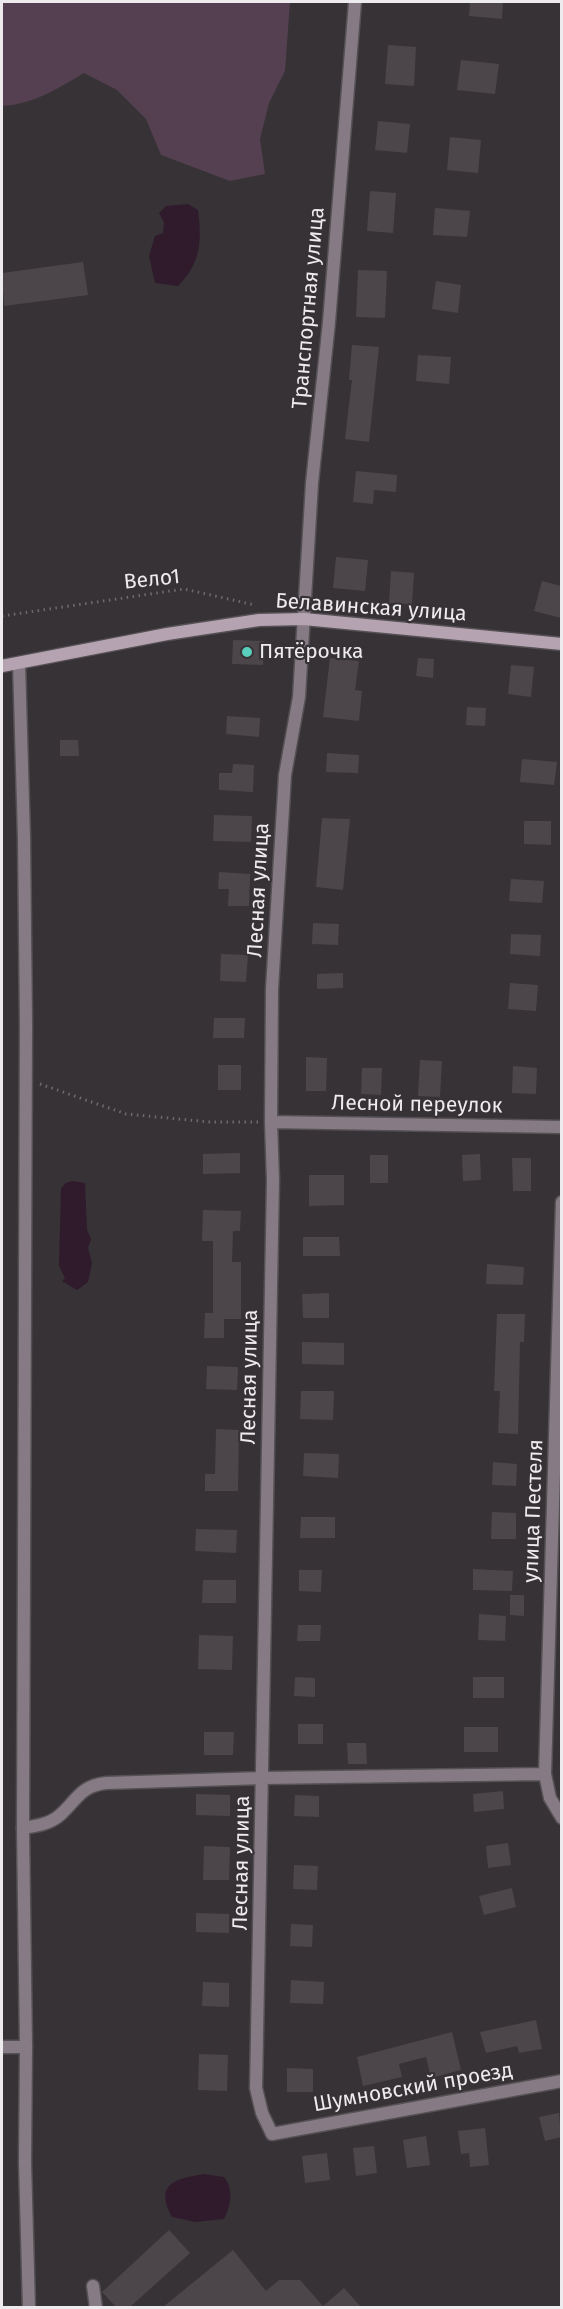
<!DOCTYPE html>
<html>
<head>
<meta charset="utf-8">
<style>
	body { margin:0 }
	#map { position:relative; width:563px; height:2309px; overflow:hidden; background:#373236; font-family:"Fira Sans",sans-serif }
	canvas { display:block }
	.frame { position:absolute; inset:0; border:3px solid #eeebee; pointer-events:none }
</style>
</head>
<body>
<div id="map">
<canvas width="563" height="2309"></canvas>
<div class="frame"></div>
</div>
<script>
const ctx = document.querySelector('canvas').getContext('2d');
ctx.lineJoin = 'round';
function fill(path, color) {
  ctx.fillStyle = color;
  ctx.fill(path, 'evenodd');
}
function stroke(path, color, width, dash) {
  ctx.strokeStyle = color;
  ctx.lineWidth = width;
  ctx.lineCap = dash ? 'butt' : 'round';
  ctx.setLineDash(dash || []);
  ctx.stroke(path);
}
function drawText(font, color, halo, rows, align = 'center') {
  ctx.font = font + ' "Fira Sans",sans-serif';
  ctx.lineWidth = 4.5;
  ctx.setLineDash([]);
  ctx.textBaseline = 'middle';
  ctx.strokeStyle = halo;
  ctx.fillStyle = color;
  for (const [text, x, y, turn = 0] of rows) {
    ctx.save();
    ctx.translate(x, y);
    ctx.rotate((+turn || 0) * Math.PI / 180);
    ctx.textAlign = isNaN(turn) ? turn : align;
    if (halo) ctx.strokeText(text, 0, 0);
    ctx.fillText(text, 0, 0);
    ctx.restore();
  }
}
const green = new Path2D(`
	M2 2H290L285 71 269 103 260 139 265 174 230 181 161 155 146 119 117 90 84 73C57 89 34 104 2 106Z`);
const water = new Path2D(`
	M188 204 198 210C202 241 201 263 178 286L155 283 149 256 155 236 163 233 164 222 159 213 166 206Z
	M72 1181 85 1183 87 1230 91 1239 88 1248 92 1263 88 1282 77 1290 62 1281 65 1278 59 1266 61 1188 66 1183Z
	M203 2174 224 2177C234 2189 231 2206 224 2219L196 2222 172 2217C154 2183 176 2179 203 2174Z`);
const building = new Path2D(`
	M470 2H503L502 19 469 16Z
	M388 45 416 47 414 86 385 84Z
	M461 60 499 64 495 94 457 90Z
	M378 121 410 124 407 153 375 150Z
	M450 137 481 140 478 173 447 170Z
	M370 191 396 193 393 233 367 231Z
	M435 208 470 211 467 237 433 235Z
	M83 262 88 295 4 306 2 273Z
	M358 270 387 271 385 318 356 317Z
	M436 281 461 285 458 313 432 309Z
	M352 345 379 347 369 442 345 439 352 380H349Z
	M418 355 451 357 449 384 416 381Z
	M356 471 397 475 396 492 374 490 373 504 353 502Z
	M336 557 368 560 365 591 333 588Z
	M391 571 414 573 412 604 389 603Z
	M542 581 561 586V618L534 611Z
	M233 640 264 641 263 665 232 664Z
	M330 658 359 661 355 690 362 691 359 721 323 717Z
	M418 658 434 659 433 678 416 676Z
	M511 665 534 667 531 697 508 694Z
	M467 707 486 708 485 726 466 725Z
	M227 716 260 718 259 737 226 734Z
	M60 740H78L79 756H60Z
	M327 753 359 755 358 773 326 772Z
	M522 759 557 762 554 785 520 782Z
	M233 764 254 765 253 792 219 790V773H232Z
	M214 815 252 816 251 842 213 841Z
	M322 818 350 819 343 890 316 887Z
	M524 821H551V845L524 844Z
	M219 872 250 874 249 906H228L229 889H218Z
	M511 879 544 881 542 903 509 901Z
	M313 923 339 924 338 945 312 944Z
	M511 934 541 935 540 956 510 954Z
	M221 954 248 955 246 982 220 981Z
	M343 973V988L317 989V974Z
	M510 983 538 985 536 1011 508 1009Z
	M214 1018H245L244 1038H213Z
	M306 1057 327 1058 326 1091H306Z
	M420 1060 442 1061 440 1097 418 1096Z
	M218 1065H241V1090H218Z
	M513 1066 537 1068 536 1094 512 1093Z
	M362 1068H382L381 1095 361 1094Z
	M240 1153V1173L203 1174V1154Z
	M480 1154 481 1180 463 1181 462 1155Z
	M370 1155H388V1183H370Z
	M512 1158H531V1191H513Z
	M309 1175H344V1205L309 1206Z
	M203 1210 241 1211 240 1231H233L232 1262H241V1319H224V1338H204L205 1313H213V1241H202Z
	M303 1237H339L340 1256H303Z
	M487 1264 524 1267 523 1285 486 1284Z
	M329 1293V1318H303L302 1294Z
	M497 1314H525L524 1342H520L518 1434 498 1433 500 1391H494Z
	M302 1342 344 1343V1365L302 1364Z
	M207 1366 238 1367 237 1390 206 1389Z
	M301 1391H334L333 1420 300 1419Z
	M216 1429 239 1430 238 1491H205V1474H215Z
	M304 1453 339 1454 338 1478 303 1476Z
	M493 1462 517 1464 516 1486 492 1485Z
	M492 1512 516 1513V1539H491Z
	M301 1517H335V1538H300Z
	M196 1529 237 1530 236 1553 195 1551Z
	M473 1569 513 1571 512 1591 473 1590Z
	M299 1570H322L321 1592 299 1591Z
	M203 1580H236V1603H202Z
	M510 1595H524V1616L510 1615Z
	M479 1614 506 1616 505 1641 478 1640Z
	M298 1625H321L320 1641H297Z
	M199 1635 233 1636 232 1670 198 1669Z
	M295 1677 315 1678V1697L294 1696Z
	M473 1677H504V1698H473Z
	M298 1724H323V1744H298Z
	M464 1727H498V1752H464Z
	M204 1732H234L233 1755H204Z
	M347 1743H366L367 1764H348Z
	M503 1791 504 1809 474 1812 473 1794Z
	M196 1794 230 1795V1816L196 1815Z
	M295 1795 319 1796V1817L294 1816Z
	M508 1843 511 1865 488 1868 486 1846Z
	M204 1846 230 1847 229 1880H203Z
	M294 1865 318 1866 317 1890 293 1889Z
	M512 1888 516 1907 484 1915 479 1896Z
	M196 1913 229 1914V1933L196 1932Z
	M291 1924 313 1925 312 1947 290 1946Z
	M291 1980 324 1982 323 2004 290 2003Z
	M203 1982 229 1983V2007L202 2006Z
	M536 2020 542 2049 519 2053 517 2046 486 2053 480 2032Z
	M452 2032 461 2070 431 2078 426 2057 399 2064 402 2077 363 2086 357 2057Z
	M199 2054 228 2055 227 2091 198 2090Z
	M287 2068 313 2069V2092H287Z
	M559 2113 561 2137 545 2141 539 2117Z
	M485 2128 489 2165 470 2167 469 2153 461 2154 458 2131Z
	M426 2136 430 2165 407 2168 403 2140Z
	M374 2146 377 2173 356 2176 353 2148Z
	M327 2153 330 2180 305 2183 302 2156Z
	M169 2230 190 2253 130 2307H116L102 2292Z
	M233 2250 266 2291 279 2280H300L323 2306 344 2288 361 2307H163Z`);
const path = new Path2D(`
	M2 616 184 589 255 605
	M40 1084 126 1114 210 1122H259`);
const minor = new Path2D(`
	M355 2 329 322 312 483 299 697 285 775 272 989 271 1122 273 1180 256 2088 262 2113 272 2134 562 2081
	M271 1122 562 1127
	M562 1202 545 1774 550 1798 562 1818
	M23 1828C36 1826 50 1824 60 1815 77 1800 80 1786 106 1783L263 1778 545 1774
	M2 2047H26
	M93 2286 96 2308`);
const tertiary = new Path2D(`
	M19 663 24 838 26 1025 23 1828 26 2047 25 2163 29 2308`);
const secondary = new Path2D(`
	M2 666 167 634 259 620 304 619 562 644`);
const markers = [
	[247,652,6,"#5acebd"]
];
const streetNames = [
	["Транспортная улица",309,308,-85],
	["Вело1",152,580,-6],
	["Белавинская улица",371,608,4],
	["Лесная улица",259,890,-87],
	["Лесной переулок",417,1105,1],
	["Лесная улица",250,1377,-89],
	["улица Пестеля",534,1511,-88],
	["Лесная улица",242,1863,-89],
	["Шумновский проезд",413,2088,-10]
];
const poiNames = [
	["Пятёрочка",259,652]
];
fill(green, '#544051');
fill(water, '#2f1b2c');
fill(building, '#4c464b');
stroke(minor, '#545053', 15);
stroke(tertiary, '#545053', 15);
stroke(secondary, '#545053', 15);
stroke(path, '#6e6a6d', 3, [1.5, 4.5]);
stroke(minor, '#867b84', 12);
stroke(tertiary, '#867b84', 12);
stroke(secondary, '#b5a3b1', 12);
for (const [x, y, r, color] of markers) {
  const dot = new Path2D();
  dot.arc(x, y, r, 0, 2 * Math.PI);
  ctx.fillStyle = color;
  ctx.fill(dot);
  stroke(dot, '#373236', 2);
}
drawText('21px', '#eeebee', '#373236', streetNames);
drawText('21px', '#eeebee', '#373236', poiNames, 'left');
</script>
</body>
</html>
